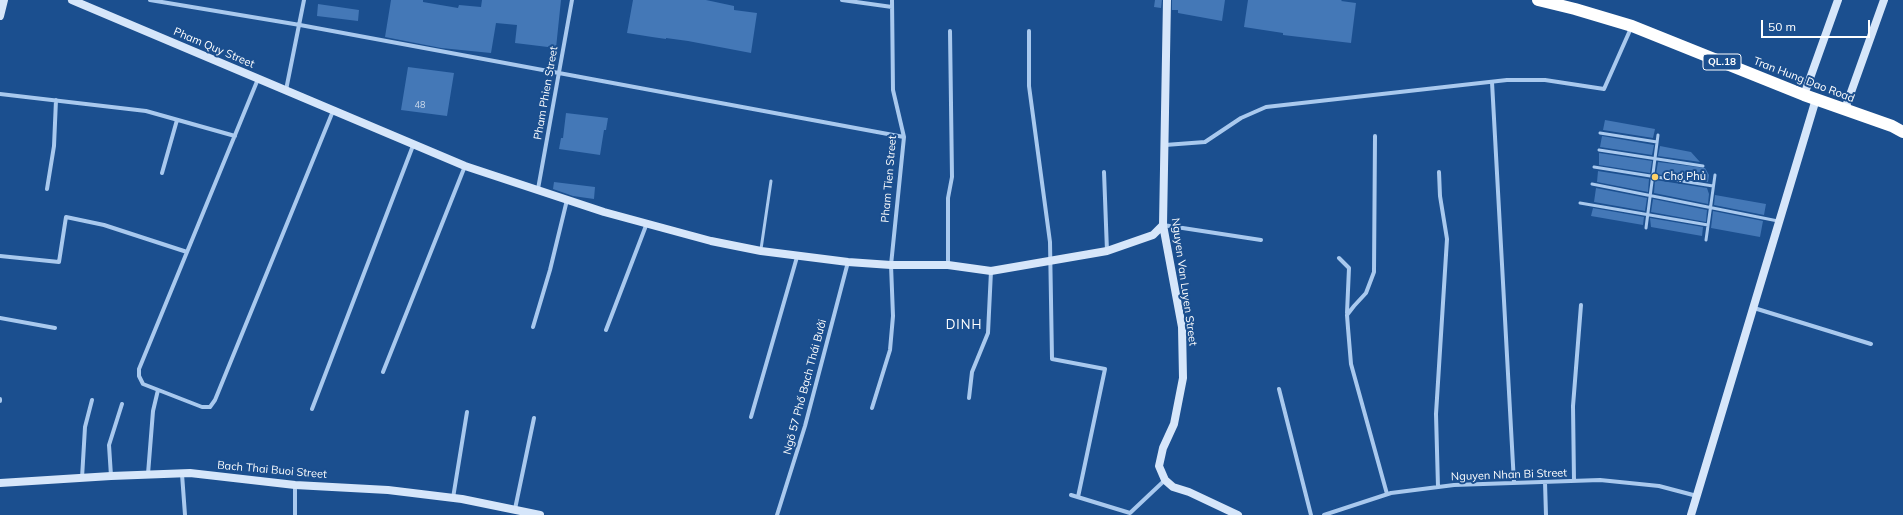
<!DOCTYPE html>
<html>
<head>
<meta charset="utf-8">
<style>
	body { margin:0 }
	#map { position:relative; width:1903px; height:515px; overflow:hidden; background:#1b4f8f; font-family:Mulish,sans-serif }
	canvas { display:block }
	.scale { position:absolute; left:1761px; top:20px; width:109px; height:18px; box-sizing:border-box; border:2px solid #fff; border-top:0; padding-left:5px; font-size:12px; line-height:14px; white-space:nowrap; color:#fff; -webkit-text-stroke:3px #1b4f8f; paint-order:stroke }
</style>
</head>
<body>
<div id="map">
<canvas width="1903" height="515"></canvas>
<div class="scale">50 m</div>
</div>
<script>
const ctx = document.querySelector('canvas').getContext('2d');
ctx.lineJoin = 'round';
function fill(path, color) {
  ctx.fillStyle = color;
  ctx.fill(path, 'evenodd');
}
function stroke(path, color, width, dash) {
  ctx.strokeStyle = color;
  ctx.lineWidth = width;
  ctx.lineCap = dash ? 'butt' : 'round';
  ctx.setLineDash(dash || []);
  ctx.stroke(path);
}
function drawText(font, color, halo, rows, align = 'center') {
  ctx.font = font + ' Mulish,sans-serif';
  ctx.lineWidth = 4;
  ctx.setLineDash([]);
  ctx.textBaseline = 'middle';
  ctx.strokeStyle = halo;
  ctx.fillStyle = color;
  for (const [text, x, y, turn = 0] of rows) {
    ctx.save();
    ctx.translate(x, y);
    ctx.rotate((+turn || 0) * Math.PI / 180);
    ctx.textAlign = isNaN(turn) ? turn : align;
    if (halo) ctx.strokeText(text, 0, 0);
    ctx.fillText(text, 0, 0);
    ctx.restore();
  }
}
const building = new Path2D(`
	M391 0H423V2L458 8 459 5 481 7 482 0H561L556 48 515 43 517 25 496 23 491 53 441 48 385 37Z
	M633 0H706L734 6V10L757 13 751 53 688 41 666 38V39L652 37 627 33Z
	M1155 0H1162L1161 8 1154 7Z
	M1172 0H1225L1222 21 1178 13V10H1172Z
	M1248 0H1342L1341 1 1356 3 1351 43 1283 35V33L1244 27Z
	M318 4 359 10 358 21 317 16Z
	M408 67 454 73 447 116 401 110Z
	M566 113 608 118 606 130H604L600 155 559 149 561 138H563Z
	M1605 120 1655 129 1653 138 1603 130Z
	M1602 136 1654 145 1652 155 1600 147Z
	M1660 146 1691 152 1700 162 1658 156Z
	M1599 153 1652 161 1650 173 1599 165Z
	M1658 162 1705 168 1709 175 1708 182 1656 174Z
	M1598 171 1649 179 1648 192 1597 182Z
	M1655 180 1707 188 1709 194 1708 204 1654 193Z
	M554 182 595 187 594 199 573 196 553 189Z
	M1596 188 1647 198 1645 211 1594 202Z
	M1715 195 1766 204 1764 215 1714 205Z
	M1653 199 1707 210 1706 222 1651 212Z
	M1593 208 1644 217 1643 225 1591 216Z
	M1713 211 1763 221 1760 237 1711 228Z
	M1650 218 1703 227 1702 236 1651 227Z`);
const lane = new Path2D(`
	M1600 133 1657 142
	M1599 150 1703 166
	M1594 167 1713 186
	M1592 184 1778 221
	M1580 203 1708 225
	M1646 228 1658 135
	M1706 240 1715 175
	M761 249 771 181`);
const street = new Path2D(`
	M150 0 300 25 904 137
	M842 0 892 7
	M1029 31V86L1050 242 1052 359 1105 369 1078 497
	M258 79 139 369V376L143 384 202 407H210L215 400 333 111
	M1492 82 1514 483
	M286 90 304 0
	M0 94 146 111 235 136
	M1375 136 1374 272 1366 293 1354 306 1347 315 1348 328 1351 364 1387 494
	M1165 145 1205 142 1241 118 1266 107 1507 80H1545L1604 89 1631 28
	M1104 172 1107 251
	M162 173 177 120
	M47 189 54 146 56 100
	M538 189 572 0
	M1163 225 1261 240
	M0 256 59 262 66 217 104 225 187 252
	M1339 258 1349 268 1347 313
	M948 265V198L952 177 950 31
	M1754 308 1871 344
	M0 318 55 328
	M533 327 550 270 567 200
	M606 330 647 223
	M383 372 465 166
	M1279 389 1311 515
	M969 398 972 372 988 333 991 271
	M0 401V399
	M872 408 890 350 893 316 891 265 904 137 893 90 892 0
	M312 409 414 143
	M751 417 797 257
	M148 474 153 411 158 390
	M182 474 185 515
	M111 476 109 445 122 404
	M82 478 85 427 92 400
	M1574 481 1573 406 1581 305
	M1545 482 1546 515
	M295 485V515
	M1438 487 1436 414 1447 239 1440 196 1439 172
	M1071 495 1130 513 1165 480
	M453 498 467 412
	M515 509 534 418
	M777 515 805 426 848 262
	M1324 515 1391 493 1454 485 1600 480 1659 486 1697 496`);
const secondary = new Path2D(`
	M72 0 465 166 604 212 711 241 761 251 848 262 891 265H948L991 271 1107 251 1153 235 1163 225
	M1167 0 1163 225 1182 327 1183 378 1174 424 1163 448 1159 466 1165 480 1173 487 1189 492 1238 515
	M0 16 4 0
	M1804 95 1838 0
	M1845 109 1884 0
	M0 483 111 476 190 473 295 485 388 490 462 499 540 515
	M1691 515 1816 99`);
const highway = new Path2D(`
	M1538 0 1575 9 1632 26 1804 95 1892 126 1903 132`);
const markers = [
	[1655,177,4,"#ffd166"]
];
const numberNames = [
	["48",420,105]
];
const shields = [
	[1722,62,38]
];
const shieldNames = [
	["QL.18",1722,62]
];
const streetNames = [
	["Pham Quy Street",214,48,23],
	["Tran Hung Dao Road",1804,80,21],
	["Pham Phien Street",546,93,-80],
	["Pham Tien Street",889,179,-85],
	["Nguyen Van Luyen Street",1184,282,82],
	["Ngõ 57 Phố Bạch Thái Bưởi",805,387,-75],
	["Bach Thai Buoi Street",272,470,5],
	["Nguyen Nhan Bi Street",1509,475,-2]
];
const poiNames = [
	["Chợ Phủ",1663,177]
];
const quarterNames = [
	["DINH",964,325]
];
fill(building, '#4478b7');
stroke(lane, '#a9c9ee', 3);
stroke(street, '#a9c9ee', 4);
stroke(secondary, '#d6e6fa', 8);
stroke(highway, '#fff', 12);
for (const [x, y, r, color] of markers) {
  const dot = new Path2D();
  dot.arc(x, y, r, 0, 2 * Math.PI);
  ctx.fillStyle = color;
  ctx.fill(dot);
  stroke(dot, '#1b4f8f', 1.5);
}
drawText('9px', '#d0dded', null, numberNames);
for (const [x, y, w] of shields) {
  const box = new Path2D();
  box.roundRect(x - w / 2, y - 8, w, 16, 3);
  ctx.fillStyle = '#1b4f8f';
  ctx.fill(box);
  stroke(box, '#fff', 1);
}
drawText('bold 10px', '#fff', null, shieldNames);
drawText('11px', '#fff', '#1b4f8f', streetNames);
drawText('11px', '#fff', '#1b4f8f', poiNames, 'left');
ctx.letterSpacing = '1px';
drawText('13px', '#fff', '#1b4f8f', quarterNames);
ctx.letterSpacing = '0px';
</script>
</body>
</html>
